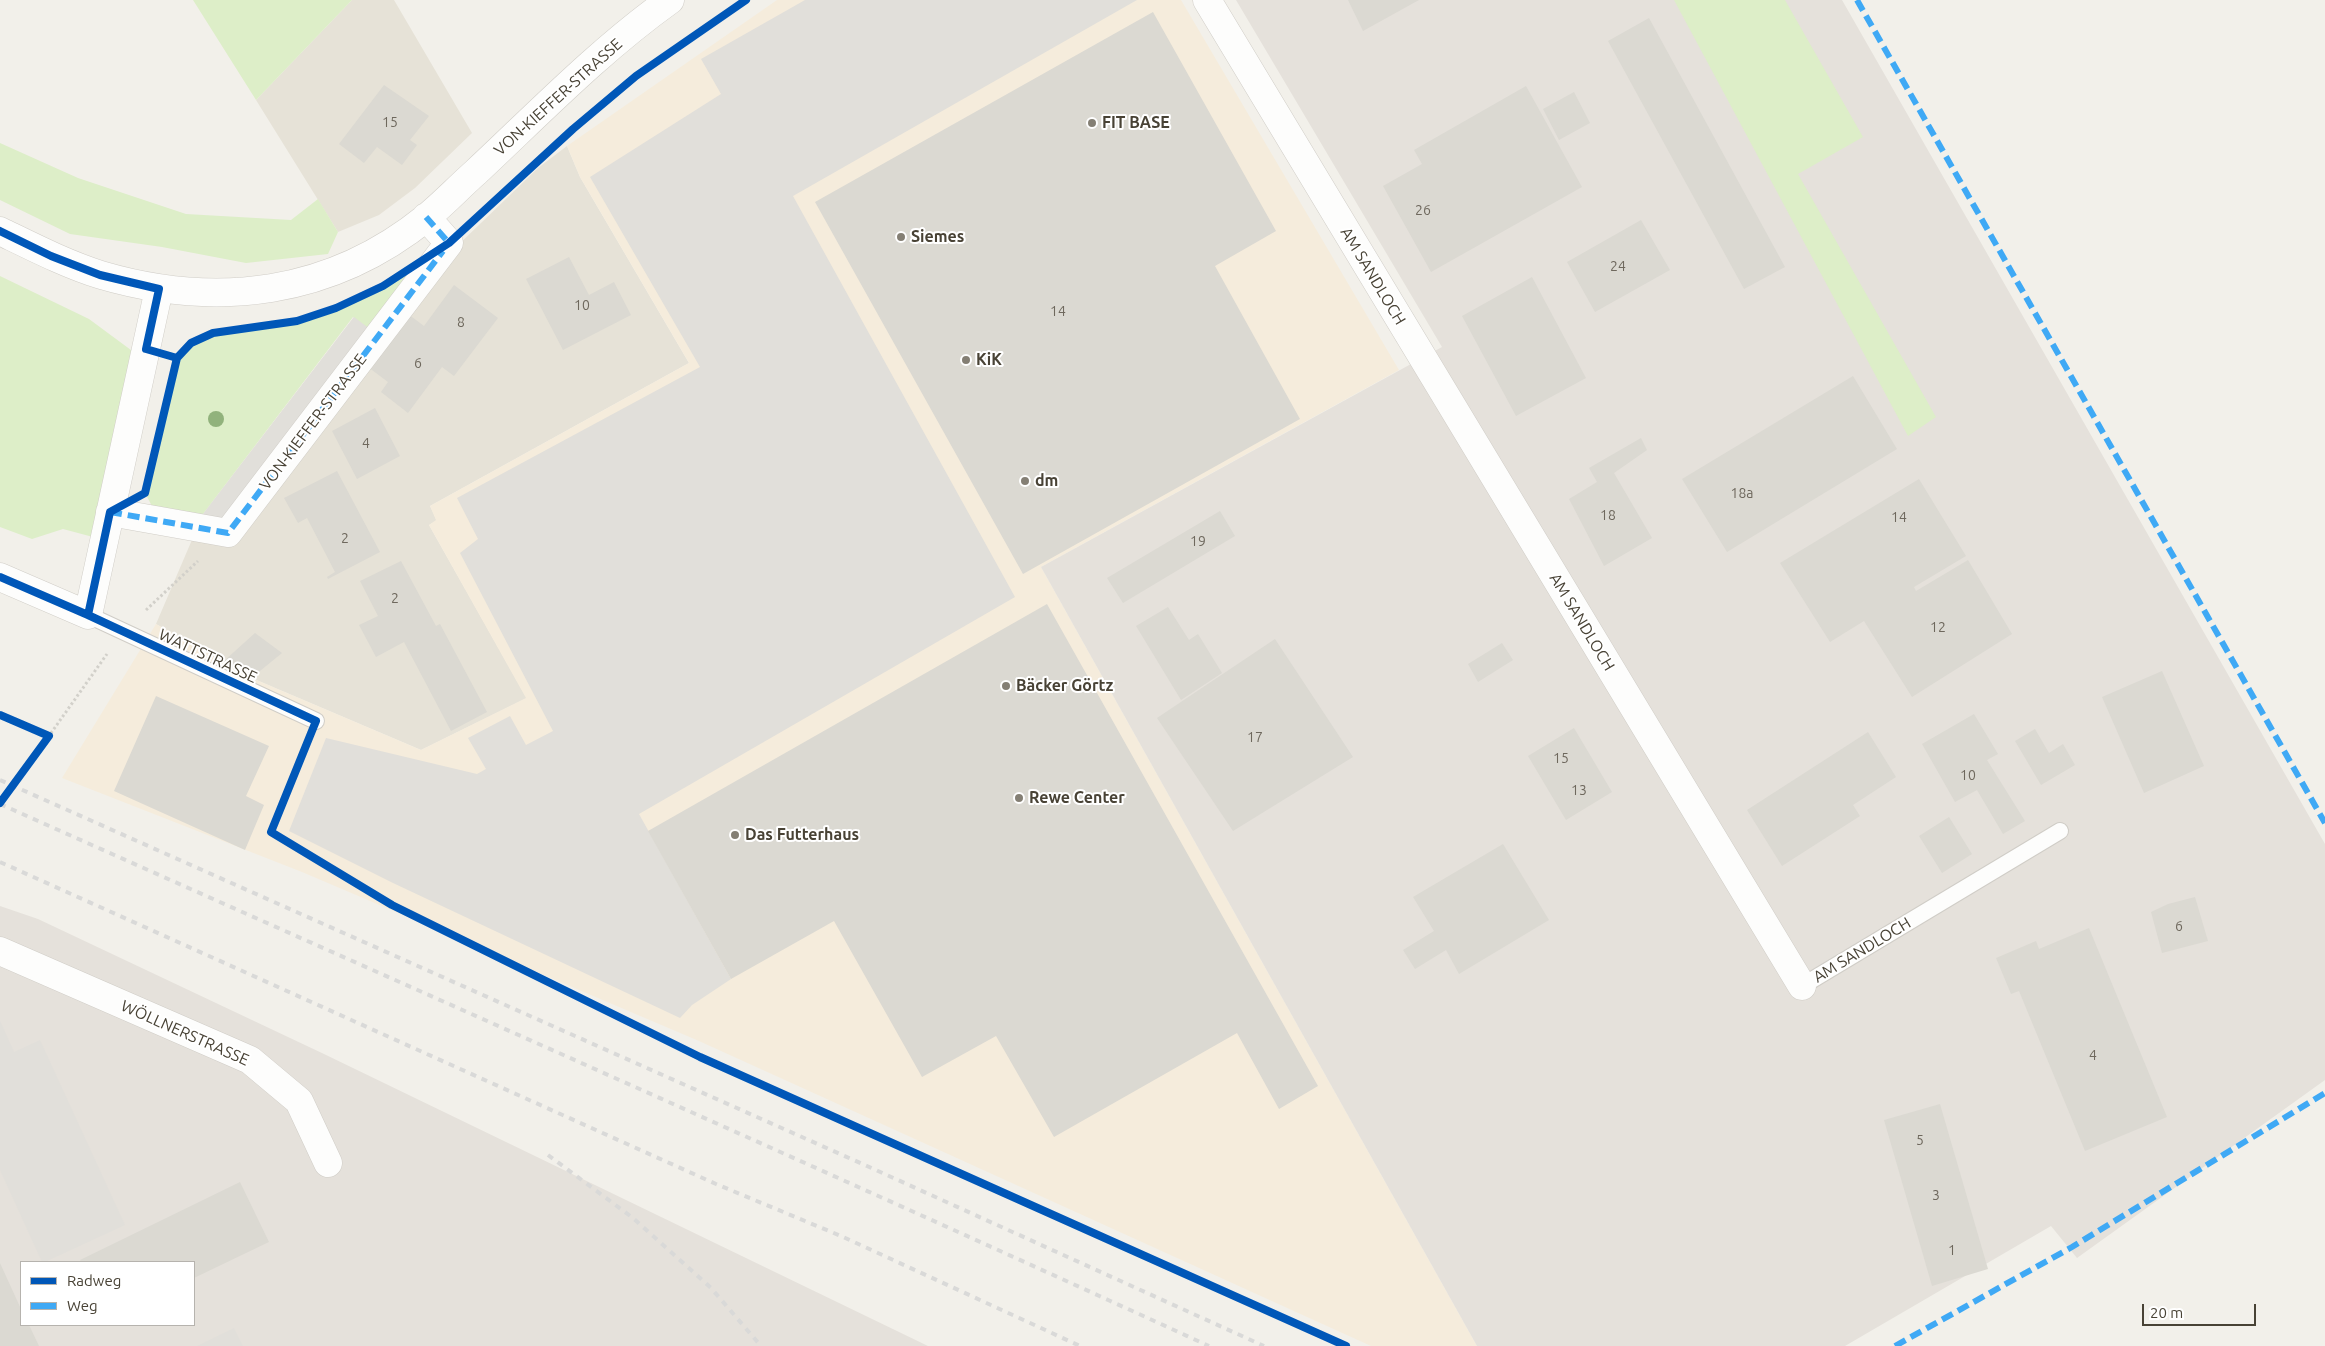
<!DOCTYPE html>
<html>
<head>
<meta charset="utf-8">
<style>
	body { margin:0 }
	#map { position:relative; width:2325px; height:1346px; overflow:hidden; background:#f2f0ea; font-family:Ubuntu,sans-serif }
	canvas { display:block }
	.legend { position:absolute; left:20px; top:1261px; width:175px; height:65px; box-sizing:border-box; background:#fff; border:1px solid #b6b3ae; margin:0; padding:6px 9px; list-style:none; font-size:15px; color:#484235 }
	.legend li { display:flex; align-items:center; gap:10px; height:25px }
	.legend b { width:25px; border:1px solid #b6b3ae }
	.scale { position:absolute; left:2142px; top:1304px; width:114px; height:22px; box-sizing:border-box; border:2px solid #484235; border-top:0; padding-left:6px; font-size:15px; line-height:18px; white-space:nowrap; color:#484235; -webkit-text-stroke:4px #fff; paint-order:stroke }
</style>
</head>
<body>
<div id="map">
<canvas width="2325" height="1346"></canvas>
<ul class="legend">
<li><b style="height:6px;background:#0057b8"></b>Radweg</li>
<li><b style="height:6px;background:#3fa9f5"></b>Weg</li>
</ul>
<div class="scale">20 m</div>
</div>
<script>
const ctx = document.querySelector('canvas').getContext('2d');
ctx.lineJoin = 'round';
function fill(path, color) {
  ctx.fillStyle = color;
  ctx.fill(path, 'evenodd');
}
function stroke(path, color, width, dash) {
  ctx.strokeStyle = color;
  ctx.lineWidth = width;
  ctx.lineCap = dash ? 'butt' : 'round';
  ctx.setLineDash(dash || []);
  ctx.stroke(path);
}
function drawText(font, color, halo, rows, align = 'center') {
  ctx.font = font + ' Ubuntu,sans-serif';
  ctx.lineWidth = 4;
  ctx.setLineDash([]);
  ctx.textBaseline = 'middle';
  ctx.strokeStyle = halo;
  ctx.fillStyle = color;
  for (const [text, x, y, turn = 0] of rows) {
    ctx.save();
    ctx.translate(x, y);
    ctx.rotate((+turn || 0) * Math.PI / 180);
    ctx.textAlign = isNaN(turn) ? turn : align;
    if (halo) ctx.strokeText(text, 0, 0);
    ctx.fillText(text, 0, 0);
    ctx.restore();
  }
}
const residential = new Path2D(`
	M352 0H394L472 133 415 188 379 215 338 232 256 100Z
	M567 146 580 177 689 363 430 506 437 521 429 525 527 698 421 750 247 676 156 624 203 514 354 317 453 250 538 168Z`);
const commercial = new Path2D(`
	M777 0H1181L1399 370 1041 567 1477 1346H1371L699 1041 302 872 62 778 156 624 247 676 421 750 526 698 429 525 436 520 430 506 689 363 580 177 567 146Z`);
const industrial = new Path2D(`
	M1236 0H1842L2325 844V1080L2077 1258 2051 1226 1845 1346H1477L1041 567 1442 347Z
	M0 906 38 919 324 1054 928 1346H0ZM21 1262H194V1325H21Z`);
const green = new Path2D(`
	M193 0H352L256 100Z
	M1674 0H1785L1863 137 1798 174 1936 417 1908 436Z
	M0 143 78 178 186 214 291 220 318 199 338 232 328 254 246 263 162 247 70 234 0 200Z
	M449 243 379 336 353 317 203 514 186 517 153 508 145 493 177 358 191 343 213 333 297 321 336 308 407 269Z
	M0 276 89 319 135 353 93 537 63 529 32 539 0 527Z`);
const parking = new Path2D(`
	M805 0H1137L793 196 1015 597 639 814 731 979 692 1005 680 1018 393 883 289 831 326 738 477 774 486 769 468 738 510 716 526 745 553 731 460 553 478 539 457 498 700 367 590 177 721 94 701 59Z
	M354 317 379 336 228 533 203 514Z
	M0 1021 14 1052 40 1040 125 1225 45 1262H42L0 1170Z
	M234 1328 243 1346H197Z`);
const building = new Path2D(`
	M1348 0H1419L1363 31Z
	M1153 12 1276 231 1215 266 1300 419 1023 574 815 202Z
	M1649 18 1785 267 1744 289 1608 41Z
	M384 85 429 116 410 140 417 145 402 165 377 147 364 163 339 144Z
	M1526 86 1582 187 1431 272 1383 186 1422 164 1414 150Z
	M1574 92 1590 123 1559 140 1543 109Z
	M1641 220 1670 270 1595 312 1567 262Z
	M569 257 589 295 614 282 631 315 563 350 526 279Z
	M1532 277 1586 378 1516 416 1462 316Z
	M454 285 498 318 454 376 442 367 408 413 381 392 388 382 368 367 408 314 424 326Z
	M1853 376 1897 449 1727 552 1682 479Z
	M375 408 400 456 357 479 332 431Z
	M1641 438 1647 450 1614 473 1652 538 1604 566 1569 499 1597 482 1589 468Z
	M337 471 380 552 328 579 327 577 335 572 307 518 298 523 284 498Z
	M1919 479 1966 556 1914 587 1916 591 1968 560 2012 634 1912 697 1864 621 1830 642 1780 563Z
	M1220 511 1235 536 1123 603 1107 578Z
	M401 561 436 626 440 624 487 712 451 731 404 642 376 657 359 625 378 616 360 581Z
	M1047 604 1318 1086 1279 1109 1237 1033 1054 1137 996 1036 922 1077 834 921 731 979 648 831Z
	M1168 607 1189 640 1198 634 1222 673 1181 700 1136 626Z
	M255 633 282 653 255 675 224 661Z
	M1275 639 1353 757 1233 831 1157 718Z
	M1502 643 1513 660 1478 682 1468 664Z
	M2162 671 2204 766 2144 793 2102 697Z
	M156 696 269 746 246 796 264 805 245 850 114 791Z
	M1974 714 1998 754 1987 760 2025 821 2003 834 1977 790 1955 802 1922 744Z
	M1574 728 1612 792 1566 820 1528 756Z
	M2035 729 2049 753 2063 744 2075 765 2041 785 2015 741Z
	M1868 732 1896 777 1853 805 1860 816 1782 866 1747 810Z
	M1949 817 1972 854 1942 873 1919 836Z
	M1503 844 1549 920 1459 974 1446 950 1415 969 1403 950 1434 931 1413 897Z
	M2195 897 2208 941 2162 953 2151 912 2168 904Z
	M2089 928 2167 1117 2085 1151 2019 991 2011 994 1996 958 2036 941 2039 949Z
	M1940 1104 1988 1269 1932 1286 1884 1120Z
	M240 1182 269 1242 194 1278V1262H81L80 1260Z
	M0 1263 21 1309V1325H29L39 1346H0Z`);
const path = new Path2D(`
	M146 610 198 561
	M0 715 49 736
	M22 774 107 654`);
const lane = new Path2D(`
	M88 615 316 721
	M1802 986 2060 831`);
const street = new Path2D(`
	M1207 0 1802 986
	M0 231C33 247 66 264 101 275 217 309 331 295 427 217 444 203 459 187 476 172 539 113 600 50 670 0
	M110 512 228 533 449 243 426 217
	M0 577 88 615 159 289
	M0 951 250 1060 299 1101 328 1163`);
const rail = new Path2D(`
	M0 780 867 1166 1264 1346
	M0 804C403 984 807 1162 1209 1346
	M0 862 716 1184 841 1236 1080 1346
	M548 1155 633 1218 711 1288 761 1346`);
const quiet = new Path2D(`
	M1857 0 2325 823
	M426 217 449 243
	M110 512 228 533 443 251
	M1895 1346 2072 1247 2325 1093`);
const cycleway = new Path2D(`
	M0 231 51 256 100 275 159 289 146 349 177 358
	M0 577 88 615 316 721 271 832 392 905 700 1057 1346 1346
	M88 615 110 512 145 493 177 358 191 343 213 333 297 321 336 308 383 286 449 243 573 129 636 76 746 0
	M0 715 49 736 0 803`);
const trees = [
	[216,419]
];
const markers = [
	[1092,123,5,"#847f74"],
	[901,237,5,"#847f74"],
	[966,360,5,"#847f74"],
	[1025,481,5,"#847f74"],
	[1006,686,5,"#847f74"],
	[1019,798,5,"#847f74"],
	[735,835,5,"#847f74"]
];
const numberNames = [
	["15",390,122],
	["26",1423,210],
	["24",1618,266],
	["10",582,305],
	["14",1058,311],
	["8",461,322],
	["6",418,363],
	["4",366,443],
	["18a",1742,493],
	["18",1608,515],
	["14",1899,517],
	["2",345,538],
	["19",1198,541],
	["2",395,598],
	["12",1938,627],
	["17",1255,737],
	["15",1561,758],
	["10",1968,775],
	["13",1579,790],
	["6",2179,926],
	["4",2093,1055],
	["5",1920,1140],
	["3",1936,1195],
	["1",1952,1250]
];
const streetNames = [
	["VON-KIEFFER-STRASSE",558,97,-42],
	["AM SANDLOCH",1373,276,59],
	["VON-KIEFFER-STRASSE",313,422,-53],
	["AM SANDLOCH",1582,622,59],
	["WATTSTRASSE",208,656,25],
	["AM SANDLOCH",1862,950,-31],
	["WÖLLNERSTRASSE",185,1033,24]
];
const poiNames = [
	["FIT BASE",1102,123],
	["Siemes",911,237],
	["KiK",976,360],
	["dm",1035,481],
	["Bäcker Görtz",1016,686],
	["Rewe Center",1029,798],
	["Das Futterhaus",745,835]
];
fill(residential, '#e6e2d7');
fill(commercial, '#f5ecdc');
fill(industrial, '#e5e1db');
fill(green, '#ddeec8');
fill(parking, '#e1dfda');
fill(building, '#dbd9d2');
stroke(lane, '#d0cdc7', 18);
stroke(street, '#d0cdc7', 29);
stroke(path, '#d2d0ca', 3, [2.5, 2.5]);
stroke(lane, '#fdfdfc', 16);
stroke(street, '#fdfdfc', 28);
stroke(rail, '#d9d9d8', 4, [6, 6]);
stroke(quiet, '#3fa9f5', 6, [12, 6]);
stroke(cycleway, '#0057b8', 8);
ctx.fillStyle = '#91b27c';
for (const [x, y] of trees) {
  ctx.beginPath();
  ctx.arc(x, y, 8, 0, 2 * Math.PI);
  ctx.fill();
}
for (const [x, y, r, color] of markers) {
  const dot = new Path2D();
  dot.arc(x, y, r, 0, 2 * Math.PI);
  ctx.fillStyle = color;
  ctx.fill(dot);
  stroke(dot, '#fff', 2);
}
drawText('14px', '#6e685d', null, numberNames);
drawText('16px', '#484235', '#fff', streetNames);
drawText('bold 16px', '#484235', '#fff', poiNames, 'left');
</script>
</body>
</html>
